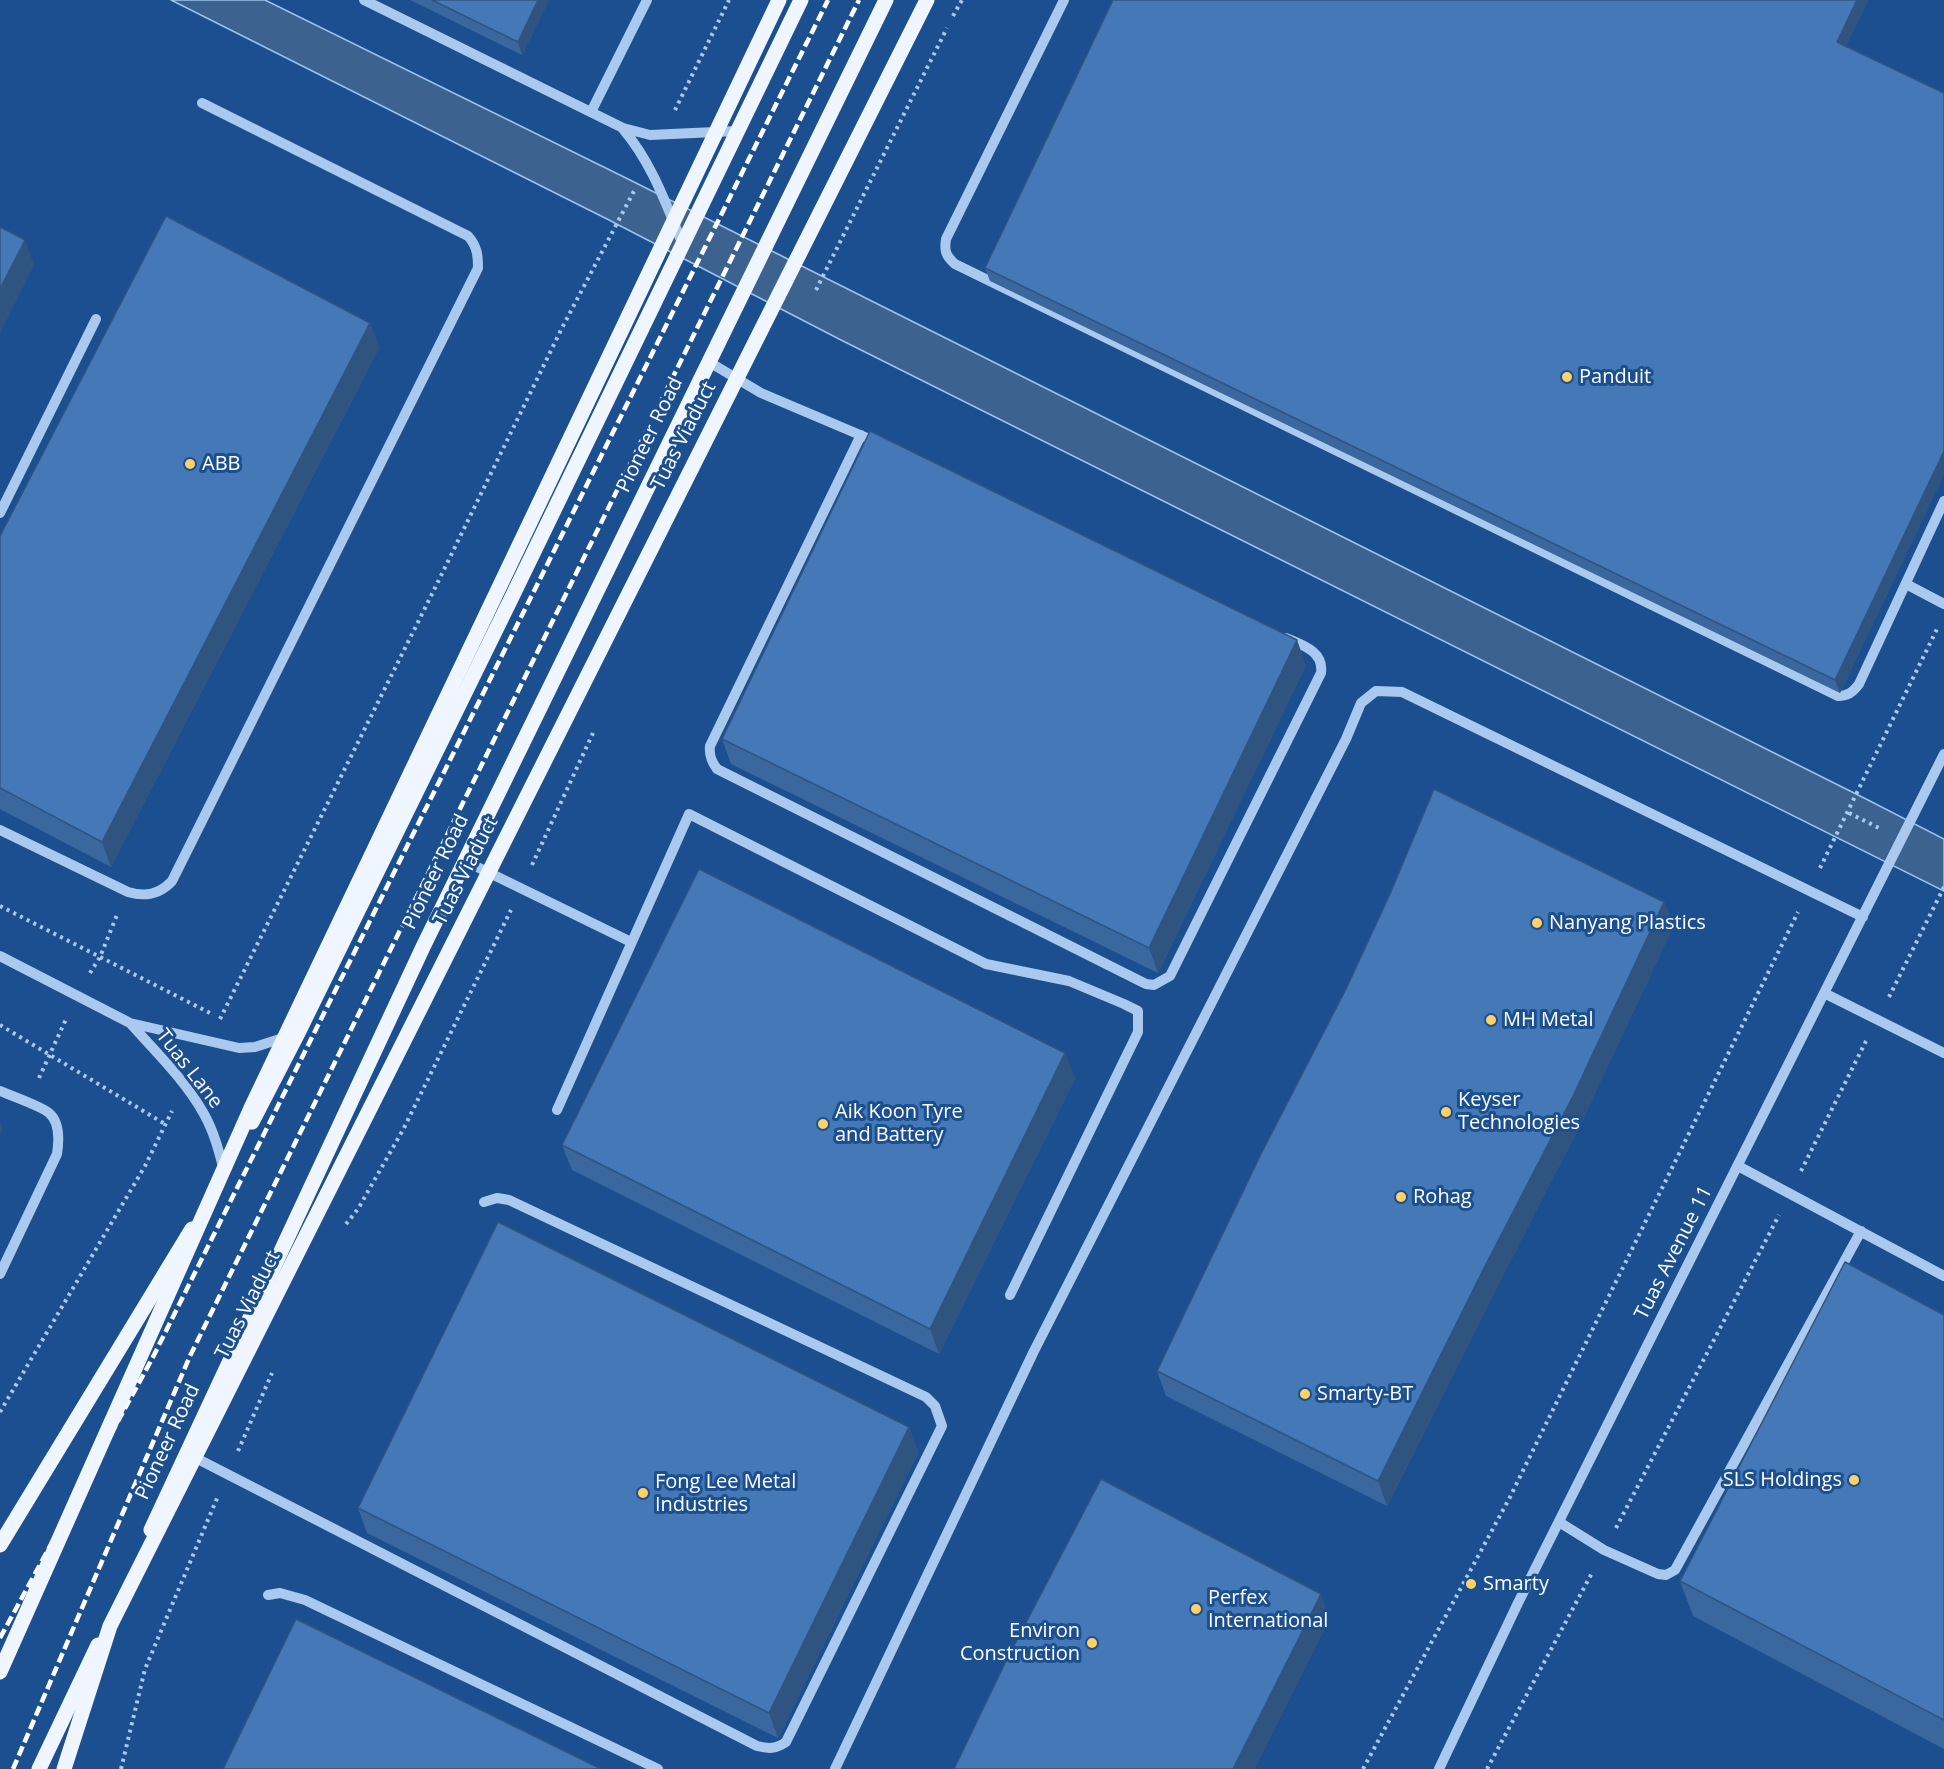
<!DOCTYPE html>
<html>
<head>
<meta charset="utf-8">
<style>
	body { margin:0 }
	canvas { display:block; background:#1b4f8f }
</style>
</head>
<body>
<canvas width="1944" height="1769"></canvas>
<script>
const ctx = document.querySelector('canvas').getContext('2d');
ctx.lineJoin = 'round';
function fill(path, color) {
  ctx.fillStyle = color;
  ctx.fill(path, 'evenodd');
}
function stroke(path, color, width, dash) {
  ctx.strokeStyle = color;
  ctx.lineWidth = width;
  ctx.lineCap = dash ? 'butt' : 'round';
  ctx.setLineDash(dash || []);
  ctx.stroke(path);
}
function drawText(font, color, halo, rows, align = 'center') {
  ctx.font = font + ' "Open Sans",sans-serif';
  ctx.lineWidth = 6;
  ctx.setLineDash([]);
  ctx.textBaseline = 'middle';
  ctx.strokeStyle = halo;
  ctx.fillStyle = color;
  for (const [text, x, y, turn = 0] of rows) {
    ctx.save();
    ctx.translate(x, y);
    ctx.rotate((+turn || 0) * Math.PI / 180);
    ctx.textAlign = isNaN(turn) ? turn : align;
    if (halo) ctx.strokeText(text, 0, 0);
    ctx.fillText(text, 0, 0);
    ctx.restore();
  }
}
const water = new Path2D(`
	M171 0H265L628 179 1868 800 1944 839V891L841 340 607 219Z`);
const path = new Path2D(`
	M953 16 962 0
	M675 110 729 0
	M816 290 947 28
	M1849 813 1879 828
	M532 865 593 733
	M1820 868 1938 627
	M0 906 210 1013
	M90 973 100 957 117 915
	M1889 997 1944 887
	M220 1019 433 592 562 328 634 191
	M0 1025 165 1124
	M39 1078 67 1017
	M1801 1171 1866 1041
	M346 1224 358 1209 404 1128 511 910
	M0 1412 145 1166 172 1111
	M238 1451 272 1373
	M1616 1528 1779 1215
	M121 1769 145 1669 218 1496
	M1363 1769 1509 1499 1798 912
	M1487 1769 1593 1571`);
const minor = new Path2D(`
	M364 0 623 128 650 135 737 131
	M1064 0 946 239C944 251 946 256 955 264L1838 696C1848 696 1853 692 1859 684L1944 501
	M591 112 647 0
	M623 129C652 163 666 204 683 245
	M709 362 761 393 879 443
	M861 435 710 746C709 755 711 761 717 769L1146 984 1154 985 1170 976 1321 673C1324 651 1302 645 1286 638
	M0 513 96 319
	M1906 584 1944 604
	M0 830 128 892C145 897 159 895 172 881L478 268C478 255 477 246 468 236L202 103
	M465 861 631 942
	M0 956 130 1023 239 1048 255 1047 286 1037
	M1824 993 1944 1053
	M130 1023C155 1051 185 1080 204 1114 214 1132 219 1151 224 1171
	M0 1091C10 1095 43 1107 49 1113 60 1122 59 1141 57 1154L0 1274
	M557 1110 689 814 986 964 1069 981 1124 1004 1138 1011V1032L1010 1295
	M1738 1166 1944 1276
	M190 1455 757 1746C769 1749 776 1749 786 1742L942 1426 935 1406 926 1397 509 1200 497 1198 484 1202
	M1559 1522 1604 1550 1658 1574 1666 1575 1675 1570 1861 1231
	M268 1595 280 1593 305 1600 658 1769
	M835 1769 1034 1351 1346 739 1361 703 1376 691 1402 692 1863 917
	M1439 1769 1518 1603 1944 754`);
const major = new Path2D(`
	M252 1122 298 1033 511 599 801 0
	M151 1530 423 947 886 0
	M0 1545 192 1229
	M39 1769 98 1645`);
const rail = new Path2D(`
	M0 1638 153 1357 828 0
	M13 1769 190 1356 859 0`);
const majorBridge = new Path2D(`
	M0 1672 251 1108 779 0
	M64 1769 110 1626 927 0`);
const wall = new Path2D(`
	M410 0H549L522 55Z
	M1868 0 1846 46 1944 93V474L1840 693 990 281 985 268Z
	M370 323 379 348 111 867 0 809V536Z
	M1306 665 1158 973 731 764 722 739Z
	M1664 902 1673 927 1582 1121 1492 1297 1387 1506 1166 1396 1157 1371Z
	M1065 1053 1075 1078 939 1354 572 1170 562 1145Z
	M1944 1315V1749L1693 1616 1680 1581Z
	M909 1427 918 1453 778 1738 367 1533 358 1508Z`);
const shadedWall = new Path2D(`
	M538 0H549L522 55 518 42Z
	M1857 0H1868L1842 55 1837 42Z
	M25 240 34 265 0 333V289Z
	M370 323 379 348 111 867 102 842Z
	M1944 451V474L1840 693 1835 680Z
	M1297 640 1306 665 1158 973 1149 948Z
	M1664 902 1673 927 1582 1121 1492 1297 1387 1506 1378 1481Z
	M1065 1053 1075 1078 939 1354 930 1329Z
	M0 1123 3 1130 0 1135Z
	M909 1427 918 1453 778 1738 769 1713Z
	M1321 1594 1330 1619 1255 1769H1233Z`);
const building = new Path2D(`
	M432 0H538L518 42Z
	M1113 0H1857L1837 42 1944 93V451L1835 680 985 268Z
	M166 216 370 323 102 842 0 788V536Z
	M0 227 25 240 0 289Z
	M870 431 1297 640 1149 948 722 739Z
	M1434 789 1664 902 1573 1096 1482 1272 1378 1481 1157 1371 1261 1154 1346 989 1390 894Z
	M699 869 1065 1053 930 1329 562 1145Z
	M498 1222 909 1427 769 1713 358 1508Z
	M1845 1262 1944 1315V1720L1680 1581Z
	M1101 1479 1321 1594 1233 1769H954L1006 1661Z
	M296 1619 601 1769H223Z`);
const markers = [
	[1567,377,6,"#ffd166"],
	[190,464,6,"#ffd166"],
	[1537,923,6,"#ffd166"],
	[1491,1020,6,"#ffd166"],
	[1446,1112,6,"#ffd166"],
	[823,1124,6,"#ffd166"],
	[1401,1197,6,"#ffd166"],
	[1305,1394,6,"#ffd166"],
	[1854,1480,6,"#ffd166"],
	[643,1493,6,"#ffd166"],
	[1471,1584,6,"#ffd166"],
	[1196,1609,6,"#ffd166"],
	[1092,1643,6,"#ffd166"]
];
const poiNames = [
	["Panduit",1579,377],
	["ABB",202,464],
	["Nanyang Plastics",1549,923],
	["MH Metal",1503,1020],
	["Keyser",1458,1100],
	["Technologies",1458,1123],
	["Aik Koon Tyre",835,1112],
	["and Battery",835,1135],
	["Rohag",1413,1197],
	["Smarty-BT",1317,1394],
	["SLS Holdings",1842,1480,"right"],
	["Fong Lee Metal",655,1482],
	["Industries",655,1505],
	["Smarty",1483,1584],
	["Perfex",1208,1598],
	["International",1208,1621],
	["Environ",1080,1631,"right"],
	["Construction",1080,1654,"right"]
];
const streetNames = [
	["Pioneer Road",650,435,-64],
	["Tuas Viaduct",684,436,-63],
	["Tuas Viaduct",466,871,-63],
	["Pioneer Road",436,872,-64],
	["Tuas Lane",189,1069,52],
	["Tuas Avenue 11",1674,1253,-63],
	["Tuas Viaduct",248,1305,-63],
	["Pioneer Road",168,1442,-65]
];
fill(water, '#3c6290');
stroke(water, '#9cc4f0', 1.5);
stroke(path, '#a9c9ee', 4, [3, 4.5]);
stroke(minor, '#a9c9ee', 10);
stroke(major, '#f0f6ff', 15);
stroke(rail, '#fff', 4.5, [10, 4.5]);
stroke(majorBridge, '#f0f6ff', 15);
fill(wall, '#3a679d');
fill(shadedWall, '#305480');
fill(building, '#4478b7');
stroke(building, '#305480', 1.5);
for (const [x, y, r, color] of markers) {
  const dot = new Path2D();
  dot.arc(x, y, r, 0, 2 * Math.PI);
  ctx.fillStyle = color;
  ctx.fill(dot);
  stroke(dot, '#1b4f8f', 2);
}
drawText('20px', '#fff', '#1b4f8f', poiNames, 'left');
drawText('20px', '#fff', '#1b4f8f', streetNames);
</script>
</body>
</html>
